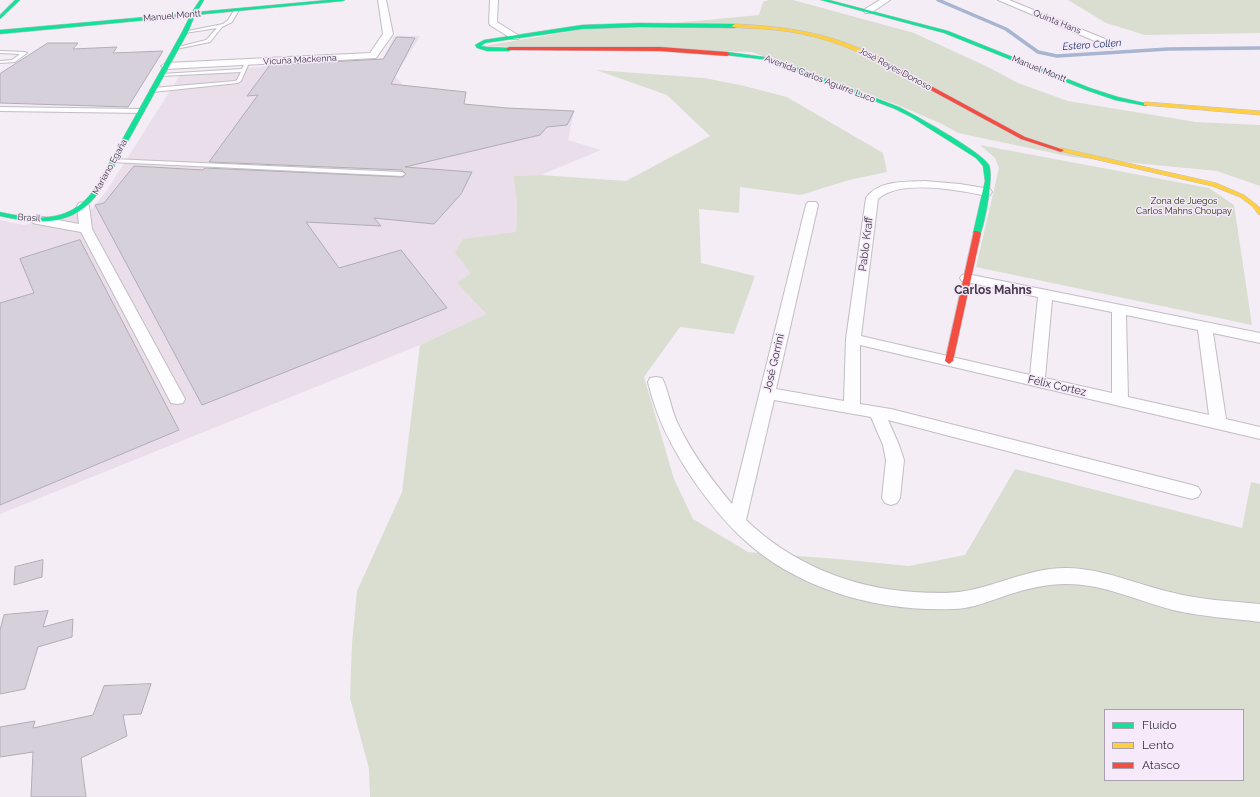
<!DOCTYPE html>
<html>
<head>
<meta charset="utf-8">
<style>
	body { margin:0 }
	#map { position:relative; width:1260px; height:797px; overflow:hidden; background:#f4edf6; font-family:Raleway,sans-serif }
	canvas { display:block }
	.legend { position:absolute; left:1104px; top:709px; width:140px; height:72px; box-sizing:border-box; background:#f5e9fa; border:1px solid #aaa1ae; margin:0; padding:5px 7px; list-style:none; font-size:12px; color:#3a353c }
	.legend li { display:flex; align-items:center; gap:8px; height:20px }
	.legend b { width:20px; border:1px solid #aaa1ae }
</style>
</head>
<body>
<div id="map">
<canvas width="1260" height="797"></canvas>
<ul class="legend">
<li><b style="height:5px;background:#16e098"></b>Fluido</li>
<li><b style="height:5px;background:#ffcf43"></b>Lento</li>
<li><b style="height:5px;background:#f24e42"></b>Atasco</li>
</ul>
</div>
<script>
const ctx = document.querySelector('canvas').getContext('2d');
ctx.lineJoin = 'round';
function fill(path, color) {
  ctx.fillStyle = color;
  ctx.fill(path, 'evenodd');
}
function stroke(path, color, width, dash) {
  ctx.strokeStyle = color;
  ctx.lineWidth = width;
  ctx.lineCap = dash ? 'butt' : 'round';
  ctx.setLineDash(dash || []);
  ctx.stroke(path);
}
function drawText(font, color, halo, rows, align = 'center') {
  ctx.font = font + ' Raleway,sans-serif';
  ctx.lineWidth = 3;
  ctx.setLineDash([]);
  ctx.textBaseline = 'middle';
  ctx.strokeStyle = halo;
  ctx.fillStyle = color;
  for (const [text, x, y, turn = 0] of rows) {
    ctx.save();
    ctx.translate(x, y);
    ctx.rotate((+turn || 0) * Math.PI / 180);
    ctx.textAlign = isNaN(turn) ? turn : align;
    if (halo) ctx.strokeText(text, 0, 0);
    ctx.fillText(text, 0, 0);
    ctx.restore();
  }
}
const industrial = new Path2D(`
	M394 36H420L395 76 403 85 464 104 507 108 574 111 568 140 601 150 541 175 515 176 517 205 516 232 471 273 457 283 486 314 420 345 0 514V220L24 225 91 210 107 190 182 72 261 67 270 65 383 59Z`);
const green = new Path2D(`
	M769 0H793L914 33 988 67 1018 83 1068 101 1196 122 1260 125V186L1217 171 1072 157 958 133 942 124 898 105 752 52 484 46 601 26 663 24 759 15 763 2Z
	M1068 0H1260V33L1145 35 1106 23Z
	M596 70 704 78 740 85 787 97 883 153 887 172 849 180 801 195 740 187 739 213 699 209 701 263 755 276 734 334 680 327 644 377 674 479 693 519 748 552 838 559 909 566 965 555 1015 469 1242 528 1251 482 1260 484V797H370L369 769 350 698 352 643 357 591 402 492 420 345 486 314 457 283 471 273 455 253 463 239 516 232 517 205 514 176 541 175 626 181 710 136 667 95ZM1105 710H1243V780H1105Z
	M980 145 1209 188 1234 205 1252 325 976 267 999 168 995 158Z`);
const stream = new Path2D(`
	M938 0 1006 29 1038 52 1057 56 1168 49 1260 48`);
const building = new Path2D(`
	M397 37 415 38 391 84 466 92 464 104 507 108 574 111 567 125 547 127 540 135 405 167 472 172 461 194 434 224 374 218 381 226 306 222 339 268 401 250 447 308 202 405 95 205 104 203 134 166 203 170 205 168 403 177 406 174 402 170 209 162 258 95 247 96 270 65 383 59Z
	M48 43H78L73 49 117 47 113 53 163 51 128 107 0 103V74Z
	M80 240 179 430 0 505V303L34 293 20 259Z
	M43 560 42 577 14 585 15 567Z
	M48 611 43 627 73 619 72 637 38 647 25 689 0 694V630L4 615Z
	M151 684 141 714 123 715 127 736 81 758 86 797H31L33 752 0 757V727L35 721 33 728 93 715 104 686Z`);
const lane = new Path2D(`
	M235 9 239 10 232 22 222 27 210 42 176 49 174 48 206 40 217 28 185 33 183 32 223 24 228 20Z
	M0 51 25 52 27 53 15 62 0 63V61L12 60 20 54 0 53Z
	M245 62 249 63 241 81 238 83 153 92 150 90 153 88 235 81 237 80 241 72 161 76 159 75 161 74 242 69Z
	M0 107 141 109 144 111 141 113 0 111Z
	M113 159 402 172 405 174 402 176 111 162 110 161Z`);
const street = new Path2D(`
	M378 0H386L393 34 376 58 166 69 161 66 166 63 370 53 383 34Z
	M490 0H498L497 22 518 35 520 37 518 39H512L490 25 489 23Z
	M880 0H890L871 13H865L864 11 865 9Z
	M998 0H1009L1115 43 1117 45 1112 48 1109 47Z
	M925 181 960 184 990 189 992 192 990 195 986 196C959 190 900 179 878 199L861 336 1030 375 1038 297 962 281 960 278 962 275 967 274 1260 333V343L1213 333 1226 419 1260 427V439L860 345V404L891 409 1192 485 1198 487 1201 492 1198 497 1192 499 888 420 899 445 904 460 900 498 897 503 891 505 885 503 882 498 886 460 883 445 871 417 774 400 746 520C792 564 851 588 914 592 931 593 949 594 965 591 1000 585 1032 567 1068 568 1104 569 1136 584 1170 592 1200 600 1230 601 1260 604V622C1231 618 1202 617 1173 610 1138 601 1104 584 1067 584 1044 584 1021 590 999 598 984 603 969 609 953 609 878 612 797 590 741 537 723 520 708 501 694 481 673 450 656 418 648 382L650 378 656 377 662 378C668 389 671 409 677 422 691 452 711 479 732 504L806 205 808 202H816L818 205 776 389 844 401 846 339 866 198C878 180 905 182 925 181ZM1052 300 1112 312V393L1045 378ZM1126 315 1198 330 1209 415 1128 397Z
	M83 202 87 203 89 206 92 229 185 399 183 403 177 404 171 403 169 399 81 232 37 224 33 223 31 220 33 217 37 216 79 224 77 206 79 203Z`);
const fast = new Path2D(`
	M15 0H20L0 19V15Z
	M200 0H204L197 12 328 0H345L343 1 195 15 188 32 105 183C80 226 44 226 0 216V212C40 221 75 223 98 183L182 32 190 16 0 34V30L191 13Z
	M821 0H829L948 31 1090 88 1118 97 1149 104 1146 106 1115 100 1086 90 944 33Z
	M639 23 735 24 738 26 735 28 639 27 582 29 485 43 481 46 487 47 511 48 512 49 509 51H487L477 48 475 45 484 40 582 25Z
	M727 52 772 58 899 107C915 115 982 152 989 165 994 176 985 224 980 235H977L973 233 985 181 983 166 976 158 911 117 895 109 769 60 725 55V53Z`);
const slow = new Path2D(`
	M735 24C778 26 819 31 859 48 867 52 877 55 884 61L879 62C846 45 813 34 776 30 762 28 747 29 733 27L732 26Z
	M1146 102 1260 111V115L1144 105V103Z
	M1061 148 1216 183 1244 195 1257 205 1260 208V215L1258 214 1253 207 1240 197 1212 186 1059 151 1058 150Z`);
const jam = new Path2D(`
	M509 47H660L727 52 730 54 727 56 660 51 507 50 506 49Z
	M881 59 1025 137 1064 150 1061 152 1021 139 879 62 878 61Z
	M974 231H977L981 233 953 361 949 364 945 361Z`);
const farStreetnames = [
	["Manuel Montt",172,16,-5],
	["Quinta Hans",1057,22,22],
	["Vicuña Mackenna",300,60,-3],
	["José Reyes Donoso",895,69,28],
	["Manuel Montt",1039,69,22],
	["Avenida Carlos Aguirre Luco",820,79,21],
	["Mariano Egaña",110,167,-61],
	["Brasil",29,218,3]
];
const farParknames = [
	["Zona de Juegos",1184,201],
	["Carlos Mahns Choupay",1184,211]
];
const farWaternames = [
	["Estero Collen",1092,45,-4]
];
const streetNames = [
	["Pablo Kraff",866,244,-83],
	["José Gorrini",774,363,-77],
	["Félix Cortez",1057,386,13]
];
const neighbourhoodNames = [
	["Carlos Mahns",993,290]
];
fill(industrial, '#eadeeb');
fill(green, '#daded1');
stroke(stream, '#a7b5d0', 3.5);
fill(building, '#d6d0db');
stroke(building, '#b1adb4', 1);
stroke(lane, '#c2bdc4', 2);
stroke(street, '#c2bdc4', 2);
stroke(fast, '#c2bdc4', 1);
stroke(slow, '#c2bdc4', 1);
stroke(jam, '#c2bdc4', 1);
fill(lane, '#fdfcfe');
fill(street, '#fdfcfe');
fill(fast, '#16e098');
fill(slow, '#ffcf43');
fill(jam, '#f24e42');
drawText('9px', '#3a353c', '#f5e9fa', farStreetnames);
drawText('9px', '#243304', '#f5e9fa', farParknames);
drawText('italic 10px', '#163462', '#f5e9fa', farWaternames);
drawText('11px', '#3a353c', '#f5e9fa', streetNames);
drawText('bold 12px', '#433a47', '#f5e9fa', neighbourhoodNames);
</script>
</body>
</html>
